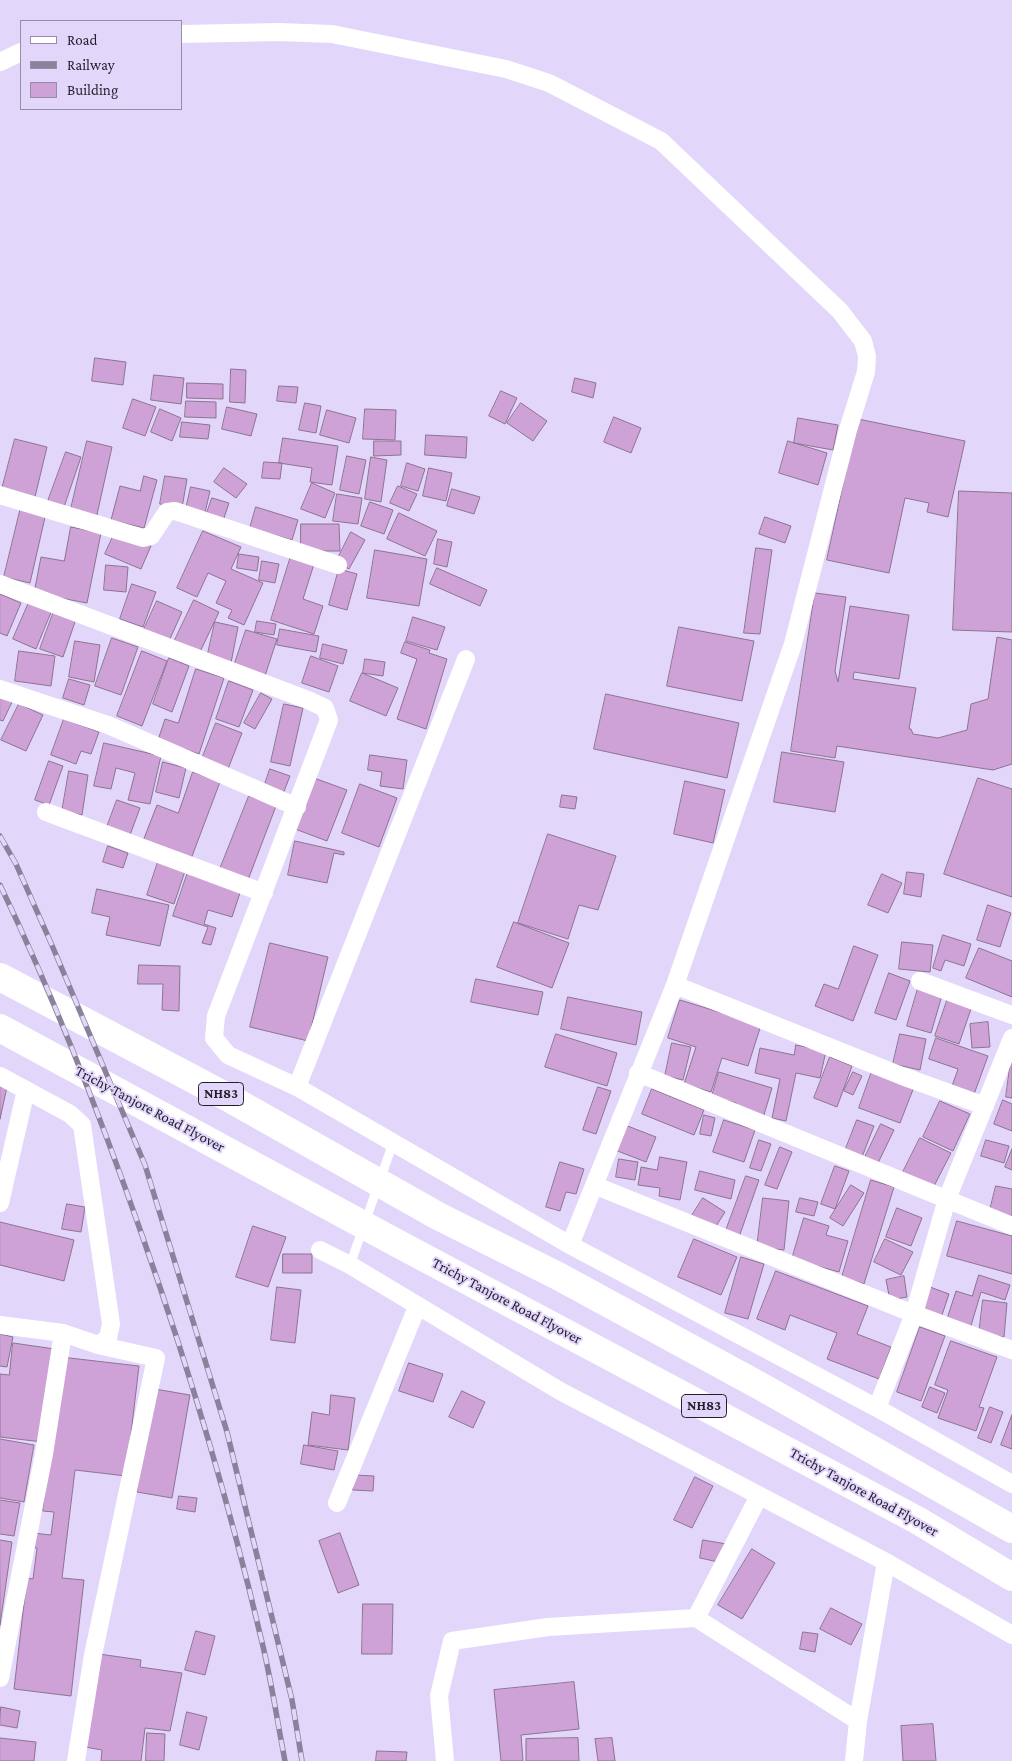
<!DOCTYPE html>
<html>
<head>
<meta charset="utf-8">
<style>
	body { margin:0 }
	#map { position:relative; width:1012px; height:1761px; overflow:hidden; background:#e3d6fb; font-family:"Crimson Pro",serif }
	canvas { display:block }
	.legend { position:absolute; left:20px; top:20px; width:162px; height:90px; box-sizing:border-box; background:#e3d6fb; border:1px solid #978da9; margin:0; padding:6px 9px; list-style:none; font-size:15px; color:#241f2d }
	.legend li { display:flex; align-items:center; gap:10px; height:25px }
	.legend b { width:25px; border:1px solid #978da9 }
</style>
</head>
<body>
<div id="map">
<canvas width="1012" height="1761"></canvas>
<ul class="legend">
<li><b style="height:6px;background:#fff"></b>Road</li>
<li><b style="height:6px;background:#8a819b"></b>Railway</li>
<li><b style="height:14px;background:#cea1d7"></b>Building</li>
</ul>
</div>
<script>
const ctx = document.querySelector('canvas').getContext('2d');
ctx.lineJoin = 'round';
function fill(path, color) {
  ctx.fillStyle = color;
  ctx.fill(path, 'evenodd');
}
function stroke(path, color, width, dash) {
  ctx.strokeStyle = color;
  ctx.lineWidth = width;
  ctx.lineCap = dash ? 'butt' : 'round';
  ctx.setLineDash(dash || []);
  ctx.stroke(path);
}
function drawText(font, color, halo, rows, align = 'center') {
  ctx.font = font + ' "Crimson Pro",serif';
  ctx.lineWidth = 4;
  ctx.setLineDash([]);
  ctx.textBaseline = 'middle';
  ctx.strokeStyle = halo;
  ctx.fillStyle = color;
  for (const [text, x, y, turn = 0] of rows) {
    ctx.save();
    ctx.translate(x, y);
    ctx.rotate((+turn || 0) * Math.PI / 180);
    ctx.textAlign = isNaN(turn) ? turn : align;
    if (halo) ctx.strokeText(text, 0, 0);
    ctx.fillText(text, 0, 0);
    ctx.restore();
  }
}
const building = new Path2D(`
	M95 358 126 362 123 385 92 381Z
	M231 369 246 370 245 403 230 402Z
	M154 375 184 378 181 404 151 400Z
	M575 378 596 383 593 398 572 392Z
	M187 383 223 384V399L187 398Z
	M279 386 298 387 296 403 277 401Z
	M501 391 517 398 505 424 489 416Z
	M133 399 156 407 145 436 123 428Z
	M186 401 216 402V418L185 417Z
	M305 403 321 406 316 433 299 430Z
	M521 403 547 421 533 441 507 423Z
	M227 407 257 414 251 436 222 429Z
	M160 409 181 418 172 441 151 432Z
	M365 409 396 410 395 440 363 439Z
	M327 410 356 418 349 443 320 435Z
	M614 417 641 428 631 453 604 442Z
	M798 418 838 425 833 450 794 443Z
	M858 419 965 441 948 517 927 512 929 503 905 498 889 573 827 560Z
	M182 422 210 425 208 439 180 437Z
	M426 435 467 437 466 458 425 455Z
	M283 438 338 446 332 485 310 482 312 468 279 463Z
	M15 439 47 447 34 501 1 493Z
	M87 441 112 447 96 519 70 513Z
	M374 441H401V455L374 456Z
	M788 441 827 453 818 485 779 473Z
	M66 452 81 457 64 507 48 501Z
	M347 456 366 460 359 494 340 490Z
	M371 457 387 460 381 502 365 499Z
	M264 462 282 463 280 479 262 478Z
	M407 463 425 469 418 491 401 486Z
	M224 468 247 484 236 498 214 482Z
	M429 468 452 473 446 501 423 496Z
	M144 476 157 480 144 528 111 520 120 486 140 491Z
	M165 476 187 479 182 508 160 504Z
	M312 483 335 493 325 518 301 509Z
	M398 486 417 494 409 511 390 503Z
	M191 487 210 491 204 517 185 513Z
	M452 489 480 497 474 514 447 506Z
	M959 491 1012 493V632L953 630Z
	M337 494 362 498 358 524 333 521Z
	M212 498 229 503 223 521 206 516Z
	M370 502 393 510 384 534 361 526Z
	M21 507 46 513 30 583 4 577Z
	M256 507 298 520 292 540 250 528Z
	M399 513 437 531 425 556 387 539Z
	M765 517 791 526 785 543 759 534Z
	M301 524H339L340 551H301Z
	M71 527 101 533 87 603 34 593 41 557 64 561Z
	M116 530 151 546 141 569 105 554Z
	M203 531 241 547 231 569 263 583 244 625 228 618 232 610 216 603 226 581 208 573 197 597 177 588Z
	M351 532 365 540 349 569 336 562Z
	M438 539 452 542 447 567 434 564Z
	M756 548 772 550 760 634 744 633Z
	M375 550 427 559 419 606 367 598Z
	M239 554 259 557 257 571 237 568Z
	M291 556 314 564 303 599 323 606 314 634 271 620Z
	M262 561 279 564 275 583 259 580Z
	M106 565 128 567 126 592 104 590Z
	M437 568 487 590 480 606 430 584Z
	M339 569 357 574 347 610 329 605Z
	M132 584 156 592 143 627 120 619Z
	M815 593 846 597 835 671 838 682 850 606 909 615 899 679 854 672 853 679 916 688 909 729H911L913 734 938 738 967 730 971 704 988 699 997 637 1012 640V764L993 770 837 746 835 758 791 751Z
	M0 594 21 603 7 636 0 633Z
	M30 600 52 610 36 649 13 639Z
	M194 600 219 612 199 654 174 642Z
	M157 601 182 612 169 641 144 629Z
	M54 611 76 619 63 657 40 649Z
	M413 617 445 627 437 650 406 641Z
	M257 621 276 624 274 635 255 632Z
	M215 622 238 627 231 663 207 658Z
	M679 627 754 641 742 701 667 686Z
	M280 629 319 636 316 652 277 645Z
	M246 630 277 639 264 679 233 669Z
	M112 638 138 647 121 695 95 686Z
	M75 641 100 645 94 682 69 677Z
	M405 642 430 650 429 653 447 659 426 729 397 719 417 659 401 653Z
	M323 644 347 650 343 664 320 658Z
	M19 651 55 656 51 686 15 681Z
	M142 651 167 661 142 726 117 716Z
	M311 656 338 666 329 692 302 683Z
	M169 658 189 666 172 712 153 704Z
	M365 659 385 662 383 676 363 673Z
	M196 669 224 678 199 754 158 740 165 719 178 723Z
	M362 673 398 688 386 716 350 701Z
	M69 679 90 685 84 705 63 698Z
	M229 681 253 690 239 727 216 719Z
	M261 693 272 699 255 729 244 723Z
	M0 694 13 700 3 721 0 720Z
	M606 694 739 723 727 778 594 749Z
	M19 704 43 715 26 751 1 740Z
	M284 704 303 708 290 766 271 762Z
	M64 719 99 732 91 754 81 751 76 764 51 755Z
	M216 723 242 733 228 769 202 759Z
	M104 743 161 756 150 804 128 800 135 773 116 768 111 789 94 786Z
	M782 752 844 762 835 812 774 802Z
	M370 755 407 760 403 789 380 786 382 772 368 770Z
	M49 761 63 766 49 805 35 800Z
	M163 762 186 768 179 798 156 792Z
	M270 769 290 776 283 794 264 787Z
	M69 771 88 775 82 815 62 812Z
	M193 772 220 782 191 859 143 841 157 805 178 813Z
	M314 778 347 790 327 841 295 829Z
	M978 778 1012 789V897L944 874Z
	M685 781 725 790 713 843 674 834Z
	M360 784 397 798 379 847 342 833Z
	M562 795 577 797 575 809 560 807Z
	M249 796 276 806 248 880 220 869Z
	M117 800 140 808 130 835 107 827Z
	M548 834 616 856 598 910 579 905 568 939 518 923Z
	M295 841 344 852V855L334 853 327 883 288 875Z
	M108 846 128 853 123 868 103 862Z
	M158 862 185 871 174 904 147 895Z
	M188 872 241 890 232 917 208 910 204 924 216 928 211 945 202 943 208 927 173 916Z
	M907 872 924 874 921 897 904 894Z
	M882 874 902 883 888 913 868 905Z
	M97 889 169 905 160 946 106 935 110 917 92 913Z
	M988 905 1011 913 1000 947 977 940Z
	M514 922 569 943 552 988 497 967Z
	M943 935 971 944 964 966 945 960 941 971 933 968Z
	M902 942 933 945 930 972 899 969Z
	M270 943 328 957 308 1041 250 1027Z
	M854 946 878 955 853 1021 815 1006 824 984 838 989Z
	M979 948 1012 961V997L966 978Z
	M139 965 180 966 179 1011 162 1010 163 984H138Z
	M889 973 910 981 896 1020 875 1013Z
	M476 979 543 992 538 1015 471 1002Z
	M919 985 943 992 931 1033 907 1026Z
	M949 995 973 1003 959 1044 935 1036Z
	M568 997 642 1012 636 1045 561 1029Z
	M680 1000 761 1025 748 1066 722 1058 711 1092 684 1084 696 1047 668 1038Z
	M988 1022 990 1047 972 1048 970 1024Z
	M556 1034 617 1053 607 1086 545 1067Z
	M900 1034 926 1039 920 1070 893 1064Z
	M936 1038 988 1056 973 1097 951 1089 958 1069 929 1059Z
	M672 1043 691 1047 683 1080 665 1076Z
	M796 1045 826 1051 820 1078 796 1073 786 1121 772 1118 780 1079 755 1073 760 1048 794 1055Z
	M830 1057 852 1066 837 1107 814 1098Z
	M1011 1060H1012V1098L1006 1097Z
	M872 1071 914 1087 900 1123 859 1108Z
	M719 1072 772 1088 763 1118 735 1109 736 1103 712 1096Z
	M853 1072 862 1076 853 1095 844 1091Z
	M0 1085 7 1087 0 1119Z
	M598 1087 611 1091 596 1134 583 1130Z
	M652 1089 704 1110 694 1135 642 1114Z
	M1003 1100 1012 1104V1131L994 1124Z
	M940 1101 970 1114 953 1151 923 1137Z
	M704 1115 715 1118 711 1136 700 1134Z
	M724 1120 755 1130 744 1162 713 1152Z
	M857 1120 874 1126 862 1157 845 1151Z
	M881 1124 894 1130 878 1163 865 1157Z
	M625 1125 656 1137 646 1162 615 1150Z
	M920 1138 951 1153 932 1190 902 1174Z
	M759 1140 771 1144 761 1171 750 1168Z
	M986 1140 1009 1146 1004 1163 981 1156Z
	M780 1147 792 1152 777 1189 765 1185Z
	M1012 1149V1170L1005 1167Z
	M660 1157 687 1162 680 1200 659 1196 660 1188 638 1185 641 1167 657 1170Z
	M619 1159 638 1162 635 1180 616 1177Z
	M560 1162 584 1169 576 1194 566 1192 560 1211 546 1207Z
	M835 1166 849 1171 835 1209 821 1204Z
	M700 1171 735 1180 731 1199 695 1190Z
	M746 1176 759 1180 738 1240 724 1236Z
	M871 1180 894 1187 864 1284 842 1277Z
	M851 1185 864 1193 843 1226 830 1218Z
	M996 1186 1012 1189V1219L989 1214Z
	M703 1198 725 1212 713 1231 691 1217Z
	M763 1198 789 1201 784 1250 757 1247Z
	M800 1198 818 1202 814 1216 796 1212Z
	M67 1204 85 1207 81 1232 62 1229Z
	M897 1208 922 1218 911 1246 886 1237Z
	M804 1218 829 1226 826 1235 848 1241 839 1272 792 1259Z
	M957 1221 1012 1236V1274L947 1256Z
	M0 1222 74 1240 64 1281 0 1265Z
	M253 1226 286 1237 268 1287 236 1277Z
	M694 1239 737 1257 721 1295 678 1277Z
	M885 1239 913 1252 901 1275 874 1262Z
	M283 1254H312V1273H283Z
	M741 1257 764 1264 748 1319 725 1313Z
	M776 1271 868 1306 857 1334 891 1347 879 1379 827 1359 837 1333 790 1315 785 1330 757 1319Z
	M979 1275 1010 1285 1005 1300 981 1292 970 1329 946 1322 956 1291 972 1296Z
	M904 1276 907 1297 890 1300 886 1280Z
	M277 1287 301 1290 295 1343 271 1340Z
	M930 1287 949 1294 940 1321 921 1314Z
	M983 1300 1007 1303 1004 1337 979 1334Z
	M920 1327 945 1336 921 1401 897 1392Z
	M0 1334 13 1337 7 1367 0 1366Z
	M951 1341 997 1357 979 1407 984 1408 976 1431 938 1418 948 1390 935 1385Z
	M13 1343 55 1349 43 1442 0 1437V1374L9 1375Z
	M61 1357 139 1366 126 1476 75 1470 62 1578 84 1580 71 1696 14 1689 27 1578 33 1579 37 1548 31 1547 33 1533 51 1535 54 1512 43 1511Z
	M409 1363 443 1374 433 1402 399 1391Z
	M930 1387 945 1393 937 1413 922 1407Z
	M155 1389 190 1395 172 1498 137 1492Z
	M462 1391 485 1402 473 1428 449 1417Z
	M331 1395 355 1398 348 1450 308 1445 312 1412 329 1415Z
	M990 1407 1003 1412 991 1443 978 1438Z
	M1012 1415V1449L1001 1445Z
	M0 1439 34 1445 24 1502 0 1498Z
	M304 1445 338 1451 334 1470 301 1464Z
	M354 1475 374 1476 373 1491 353 1490Z
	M695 1477 713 1486 692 1528 674 1520Z
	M179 1496 197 1498 195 1512 177 1509Z
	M0 1500 20 1503 14 1536 0 1534Z
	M340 1533 359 1585 338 1593 319 1541Z
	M0 1540 12 1542 0 1625Z
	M703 1540 727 1544 723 1563 700 1558Z
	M752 1549 775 1563 742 1619 718 1605Z
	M363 1604H393L392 1654H362Z
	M831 1608 862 1624 851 1645 820 1629Z
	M196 1631 215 1636 205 1675 185 1670Z
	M803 1632 818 1634 815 1652 800 1649Z
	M99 1654 141 1660 140 1667 182 1673 170 1731 145 1728 141 1761H101L102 1750 85 1747Z
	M574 1682 579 1729 521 1735 523 1761H501L494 1690Z
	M1 1707 20 1711 17 1728 0 1725Z
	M187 1712 207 1717 199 1750 180 1745Z
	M933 1724 936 1761H903L901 1726Z
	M147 1733 165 1734 164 1761H146Z
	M0 1738 36 1742 34 1761H0Z
	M578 1738 579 1761H526V1739Z
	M612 1738 615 1761H598L595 1739Z
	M377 1751 407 1752 406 1761H376Z`);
const lane = new Path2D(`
	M350 1265 393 1143`);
const street = new Path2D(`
	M181 34 279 32 332 34 506 69 549 83 661 141 840 311 863 341 867 356 866 372 848 430 793 644 675 985 570 1245
	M0 62 21 52
	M0 495 143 538 151 536 167 512 175 511 338 565
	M0 584 308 700 325 708 329 720 216 1016 214 1038 228 1055 297 1087 570 1245 877 1408 1012 1484
	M0 689 108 725 297 807
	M46 812 264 893
	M920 981 1012 1015
	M675 985 902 1076 985 1106
	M638 1073 1012 1226
	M0 1076 70 1114 82 1125 111 1324 108 1338 98 1345 63 1333 0 1325
	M297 1087 466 659
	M596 1186 914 1314 1012 1350
	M0 1203 26 1090
	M320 1250 350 1265 560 1391 886 1562 1012 1635
	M877 1408 914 1314 947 1199 1012 1038
	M337 1503 417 1307
	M696 1618 759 1496
	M0 1678 44 1454 63 1333
	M76 1761 93 1655 156 1358 98 1345
	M445 1761 439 1696 452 1641 548 1627 696 1618 858 1721
	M854 1761 858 1721 886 1562`);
const highway = new Path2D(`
	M0 977 229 1098 438 1216 558 1276 762 1387 1012 1529
	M0 1028 393 1241 917 1520 1012 1577`);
const rail = new Path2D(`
	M0 836 16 864 51 943 145 1165 227 1432 292 1700 302 1761
	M0 885C55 999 101 1118 143 1238 189 1369 229 1502 261 1638 271 1678 277 1720 285 1761`);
const shields = [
	[221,1094,45],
	[704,1406,45]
];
const shieldNames = [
	["NH83",221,1094],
	["NH83",704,1406]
];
const streetNames = [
	["Trichy Tanjore Road Flyover",150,1109,28],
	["Trichy Tanjore Road Flyover",507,1301,28],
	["Trichy Tanjore Road Flyover",864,1492,29]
];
fill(building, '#cea1d7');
stroke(building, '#8c7490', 1);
stroke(lane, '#fff', 9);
stroke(street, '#fff', 18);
stroke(highway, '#fff', 28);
stroke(rail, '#8a819b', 5.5);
stroke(rail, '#e3d6fb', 4, [11]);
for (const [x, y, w] of shields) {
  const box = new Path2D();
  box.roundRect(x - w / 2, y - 11.5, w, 23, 4);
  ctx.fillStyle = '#e3d6fb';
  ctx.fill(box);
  stroke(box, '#241f2d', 1);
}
drawText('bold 14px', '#241f2d', null, shieldNames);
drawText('15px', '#241f2d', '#e3d6fb', streetNames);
</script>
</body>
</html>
